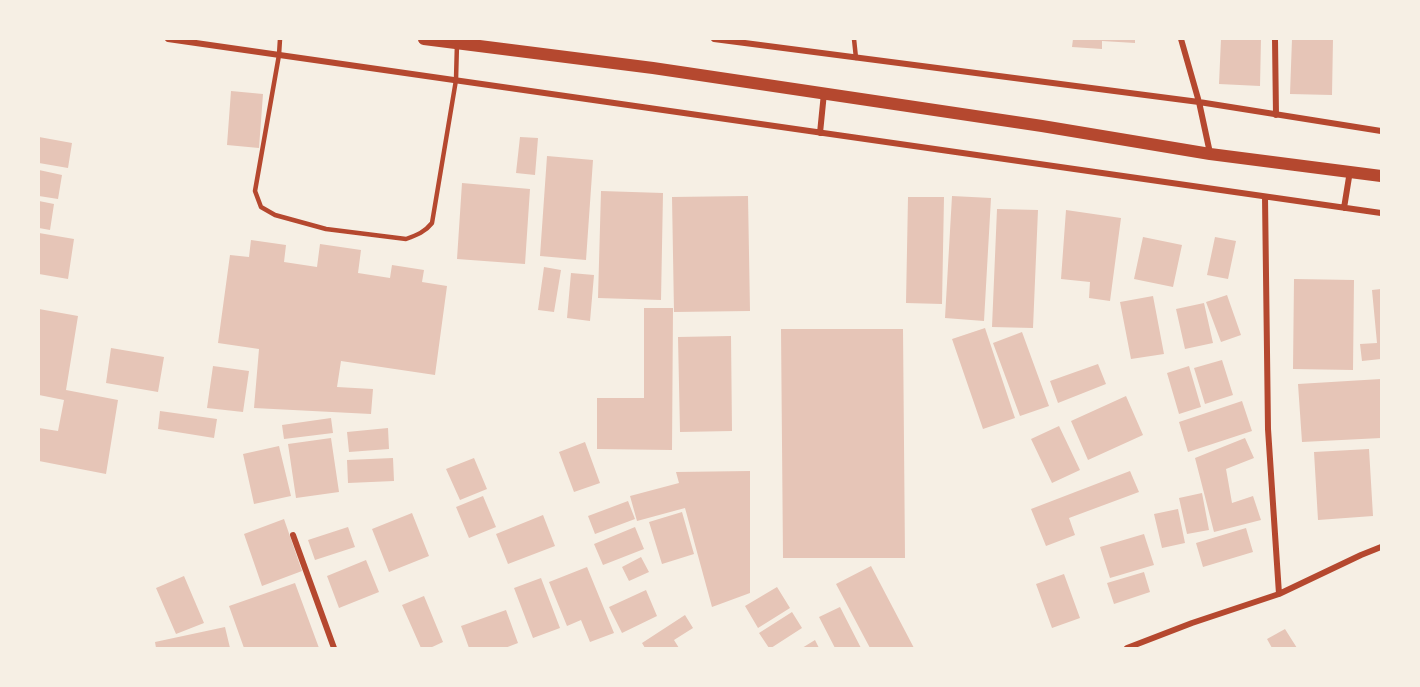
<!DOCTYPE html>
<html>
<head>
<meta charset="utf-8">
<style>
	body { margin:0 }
	#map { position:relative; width:1420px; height:687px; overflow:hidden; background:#f6efe4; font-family:"Noto Sans",sans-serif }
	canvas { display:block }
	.frame { position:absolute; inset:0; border:40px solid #f6efe4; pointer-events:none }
</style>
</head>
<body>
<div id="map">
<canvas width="1420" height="687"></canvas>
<div class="frame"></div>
</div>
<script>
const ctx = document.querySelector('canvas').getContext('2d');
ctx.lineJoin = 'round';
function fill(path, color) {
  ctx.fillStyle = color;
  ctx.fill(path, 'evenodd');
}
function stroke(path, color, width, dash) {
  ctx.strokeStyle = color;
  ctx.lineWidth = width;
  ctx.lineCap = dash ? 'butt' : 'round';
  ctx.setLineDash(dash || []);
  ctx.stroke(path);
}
const building = new Path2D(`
	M1073 39H1135V43L1102 41V49L1072 47Z
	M1221 39H1261L1260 86 1219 84Z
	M1292 39H1333L1332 95 1290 94Z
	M231 91 263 94 259 148 227 145Z
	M39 137 72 143 68 168 39 163Z
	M520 137 538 138 535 175 516 173Z
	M547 156 593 160 586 260 540 256Z
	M39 170 62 175 58 199 39 196Z
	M462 183 530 189 525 264 457 259Z
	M601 191 663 193 661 300 598 298Z
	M748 196 750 311 674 312 672 197Z
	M952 196 991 198 984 321 945 318Z
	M908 197H944L942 304 906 303Z
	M39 201 54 204 50 230 39 228Z
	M997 209 1038 210 1033 328 992 327Z
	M1066 210 1121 218 1110 301 1089 298 1090 282 1061 279Z
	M39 233 74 239 68 279 39 274Z
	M1143 237 1182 245 1173 287 1134 279Z
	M1215 237 1236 241 1228 279 1207 275Z
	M251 240 286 245 284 262 317 267 320 244 361 250 358 273 390 278 392 265 424 270 422 282 447 286 435 375 341 361 337 387 373 389 371 414 254 408 259 349 218 343 230 255 249 257Z
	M544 267 561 270 554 312 538 310Z
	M571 273 594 275 590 321 567 318Z
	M1294 279 1354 280 1353 370 1293 369Z
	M1381 289V359L1362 361 1360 344 1377 343 1372 290Z
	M1227 295 1241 335 1221 342 1206 302Z
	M1153 296 1164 354 1131 359 1120 302Z
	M1204 303 1213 343 1185 349 1176 309Z
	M644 308H673L672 450 597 449V398H644Z
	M39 309 78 316 66 390 118 400 106 474 39 461V428L58 431 64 400 39 395Z
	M985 328 1015 418 983 429 952 339Z
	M781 329H903L905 558H783Z
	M1022 332 1049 406 1020 416 993 343Z
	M731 336 732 431 680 432 678 337Z
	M111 348 164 357 158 392 106 383Z
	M1222 360 1233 395 1205 404 1194 368Z
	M1098 364 1106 384 1058 403 1050 381Z
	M213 366 249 371 243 412 207 408Z
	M1189 366 1201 407 1179 414 1167 373Z
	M1381 379V438L1302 442 1298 384Z
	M1126 396 1143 435 1088 460 1071 421Z
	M1242 401 1252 431 1188 452 1179 422Z
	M160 411 217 419 214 438 158 429Z
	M331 418 333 433 284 439 282 425Z
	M1059 426 1080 470 1052 483 1031 439Z
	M388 428 389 449 349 452 347 432Z
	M331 438 339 492 296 498 288 444Z
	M1245 438 1254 458 1226 469 1232 503 1253 496 1261 520 1214 532 1195 458Z
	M585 442 600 483 574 492 559 452Z
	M279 446 291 496 254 504 243 454Z
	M1369 449 1373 516 1318 520 1314 452Z
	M393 458 394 481 348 483 347 460Z
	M474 458 487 489 460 500 446 469Z
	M750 471V593L712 607 685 508 637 521 630 496 679 483 676 472Z
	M1130 471 1139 492 1069 518 1075 535 1046 546 1031 509Z
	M1202 493 1209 530 1187 534 1179 498Z
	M483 496 496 527 469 538 456 507Z
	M628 501 635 519 595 534 588 516Z
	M1178 509 1185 543 1162 548 1154 514Z
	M682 512 694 554 662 564 649 522Z
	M412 513 429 556 389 572 372 529Z
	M543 515 555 546 508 564 496 534Z
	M284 519 302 571 262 586 244 534Z
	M348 527 355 547 315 560 308 540Z
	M635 527 644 549 603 565 594 544Z
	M1246 528 1253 552 1203 567 1196 543Z
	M1144 534 1154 565 1110 578 1100 547Z
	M641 557 649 572 629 581 622 567Z
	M366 560 379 592 339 608 327 576Z
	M871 566 914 648H870L836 584Z
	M587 567 614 633 590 642 581 620 567 626 549 582Z
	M1144 572 1150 592 1114 604 1107 583Z
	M1064 574 1080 618 1052 628 1036 584Z
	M184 576 204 623 176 634 156 588Z
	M541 578 560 628 533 638 514 588Z
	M295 583 319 648H244L229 606Z
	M777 587 790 608 758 628 745 606Z
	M646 590 657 616 622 633 609 607Z
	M424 596 443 642 430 648H421L402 605Z
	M840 607 861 648H835L819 617Z
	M506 610 518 643 505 648H469L461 626Z
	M792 612 802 628 771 648H769L759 633Z
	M685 615 693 628 674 640 679 648H645L642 643Z
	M225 627 230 648H156L155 642Z
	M1285 629 1297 648H1272L1267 639Z
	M815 640 819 648H802Z`);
const service = new Path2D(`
	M280 39 279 55 255 191 261 207 275 215 326 229 406 239C417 235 425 232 432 223L456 80 457 43
	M854 39 856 58`);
const minor = new Path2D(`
	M168 39 1381 213
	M714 39 1199 102 1381 131
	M1181 39 1199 102 1210 153
	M1275 39 1276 115
	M820 133 824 93
	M1344 208 1350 171
	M293 535 334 648
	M1279 594 1361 555 1381 547
	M1127 648 1192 623 1279 594 1268 429 1265 197`);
const secondary = new Path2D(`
	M424 39 653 68 1042 126 1210 154 1381 176`);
fill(building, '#e6c5b7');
stroke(service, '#b5482f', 4.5);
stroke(minor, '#b5482f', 6);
stroke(secondary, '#b5482f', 12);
</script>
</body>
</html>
